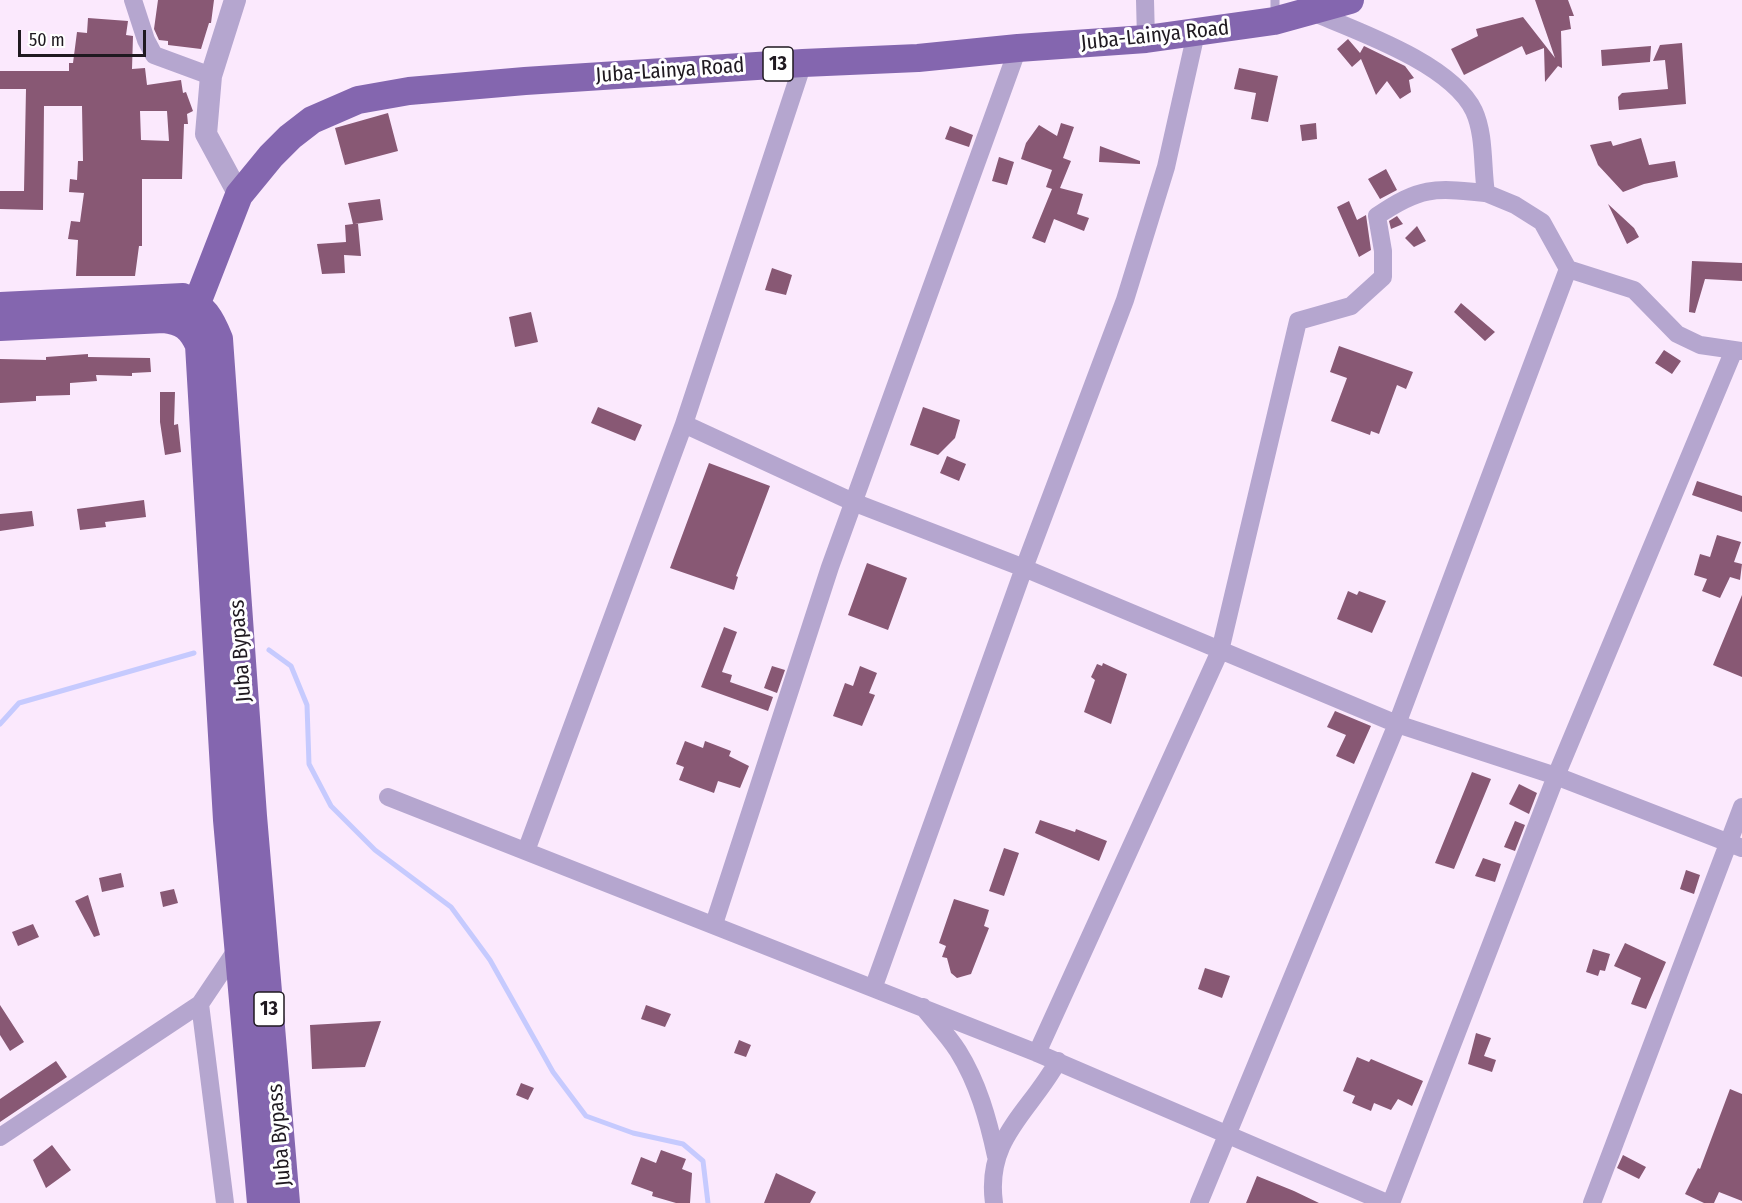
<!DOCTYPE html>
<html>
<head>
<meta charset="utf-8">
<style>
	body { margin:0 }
	#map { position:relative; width:1742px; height:1203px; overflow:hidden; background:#fbe9fd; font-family:"Fira Sans Condensed",sans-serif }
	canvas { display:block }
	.scale { position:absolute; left:18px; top:30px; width:128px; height:27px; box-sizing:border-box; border:3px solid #1f1920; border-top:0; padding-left:8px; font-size:18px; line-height:21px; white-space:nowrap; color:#1f1920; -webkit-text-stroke:4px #fff; paint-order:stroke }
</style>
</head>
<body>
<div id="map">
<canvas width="1742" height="1203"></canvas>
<div class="scale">50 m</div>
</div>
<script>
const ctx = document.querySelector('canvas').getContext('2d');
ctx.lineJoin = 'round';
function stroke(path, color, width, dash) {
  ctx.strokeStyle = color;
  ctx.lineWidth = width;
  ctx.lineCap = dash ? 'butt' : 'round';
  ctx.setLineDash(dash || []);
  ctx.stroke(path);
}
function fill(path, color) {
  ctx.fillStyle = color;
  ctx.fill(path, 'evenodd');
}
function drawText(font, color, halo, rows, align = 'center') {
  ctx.font = font + ' "Fira Sans Condensed",sans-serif';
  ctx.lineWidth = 6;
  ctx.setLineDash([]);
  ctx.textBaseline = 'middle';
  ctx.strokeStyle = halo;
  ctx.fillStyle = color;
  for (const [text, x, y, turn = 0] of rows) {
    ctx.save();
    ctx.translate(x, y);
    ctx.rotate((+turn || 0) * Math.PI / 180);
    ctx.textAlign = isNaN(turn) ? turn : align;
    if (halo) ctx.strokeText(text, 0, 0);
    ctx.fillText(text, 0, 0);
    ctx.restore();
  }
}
const stream = new Path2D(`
	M269 650 291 666 307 705 309 764 331 806 375 850 451 907 490 960 553 1072 586 1116 633 1133 683 1144 703 1161 708 1203
	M0 724 19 703 194 653`);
const building = new Path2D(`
	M158 0H214L211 23H209L201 49 168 45V41L159 40 154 29Z
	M1535 0H1568L1574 16H1569L1571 29 1561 31 1562 68 1558 66 1545 82 1544 48 1526 55 1522 46 1464 75 1451 49 1478 36 1476 29 1523 17 1555 58Z
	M88 18 128 21 126 35 133 36 132 69 145 68 147 85 181 80 183 93 186 92 193 111 187 114 188 124H184L182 179H142V246H139L135 276H76L78 240 68 239 71 221 80 222 84 193 69 192 70 179 77 180 78 161H83L82 106H44L43 210 0 209V191H24L26 89H0V71H69V63H73L77 32 87 33ZM140 111H167L169 141 141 140Z
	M1348 39 1360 53 1364 46 1405 66 1414 78 1409 80 1411 92 1400 99 1387 81 1376 95 1361 59 1352 67 1337 49Z
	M1682 43 1686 104 1619 110 1618 97 1622 93 1668 89 1665 60 1653 61 1660 45Z
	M1651 46 1650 62 1602 66 1601 50Z
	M1239 68 1278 76 1268 122 1251 119 1256 93 1234 89Z
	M388 113 398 151 345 165 335 128Z
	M1061 123 1074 127 1063 158 1071 161 1060 188 1083 194 1077 214 1089 218 1084 231 1054 219 1045 243 1032 238 1052 189 1046 187 1052 170 1021 159 1026 143 1039 125 1057 136Z
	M1316 123 1317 139 1302 141 1300 125Z
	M950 126 973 135 969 147 945 139Z
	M1641 138 1649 165 1675 161 1678 177 1644 184 1623 192 1598 165 1590 145 1611 141 1613 146Z
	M1100 146 1140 161V164L1099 162Z
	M999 157 1014 162 1007 185 992 181Z
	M1386 169 1397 190 1380 199 1368 179Z
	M380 199 383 220 355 224H358L361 256 344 255 345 273 322 274 317 244 346 242 345 225 353 224 348 203Z
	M1349 201 1357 220 1366 215 1371 250 1359 257 1337 207Z
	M1608 204 1634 228 1639 237 1627 244Z
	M1397 216 1403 224 1391 229 1389 221Z
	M1417 226 1426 241 1414 247 1405 238Z
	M1692 261 1742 263V281L1705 279 1695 313 1689 312Z
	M772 268 792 275 786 295 765 290Z
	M1461 303 1495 332 1485 341 1454 312Z
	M531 312 538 342 515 347 509 317Z
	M1339 346 1413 372 1406 389 1397 385 1379 434 1371 431 1370 435 1331 421 1347 378 1330 372Z
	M1664 350 1681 361 1672 374 1655 363Z
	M88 354V357L150 358 151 372 132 373V376L96 375 97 381 70 383V395L36 396V401L0 403V359L46 360V357Z
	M160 392H175L174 425 178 424 181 452 165 455 160 422Z
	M598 407 642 425 635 441 591 423Z
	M923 407 960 420 955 438 938 455 910 445Z
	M947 456 966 464 959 481 940 473Z
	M709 463 770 486 736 576 738 577 734 590 670 568Z
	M1697 481 1742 496V512L1692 495Z
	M144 500 146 517 105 522 106 527 80 530 77 509Z
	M32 511 34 526 0 531V514Z
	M1717 535 1741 542 1734 562 1742 564 1740 580 1730 577 1720 598 1702 591 1707 579 1694 575 1700 554 1710 557Z
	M867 563 907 578 888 630 848 615Z
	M1348 591 1357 595 1359 591 1386 601 1372 633 1337 619Z
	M1742 595V677L1713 665Z
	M724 627 737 632 722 672 732 675 730 682 773 697 768 711 701 687Z
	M1103 663 1127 674 1111 724 1084 712 1095 680 1091 677 1097 664 1102 666Z
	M772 666 785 670 777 693 764 688Z
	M860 666 877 673 869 693 875 695 862 726 833 716 845 683 853 686Z
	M1335 711 1371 726 1354 764 1336 756 1346 735 1327 727Z
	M685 741 703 748 705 741 731 751 729 756 749 766 740 788 718 781 714 793 679 780 684 767 676 764Z
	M1472 772 1491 779 1454 869 1435 863Z
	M1519 784 1537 793 1529 814 1509 804Z
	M1040 820 1075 832 1076 829 1107 841 1099 861 1035 833Z
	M1515 821 1525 825 1515 851 1504 847Z
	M1004 848 1019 853 1004 896 989 891Z
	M1483 858 1501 864 1495 882 1475 876Z
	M1686 870 1700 875 1694 894 1680 889Z
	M121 873 124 887 102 892 99 878Z
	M174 889 178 903 163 907 160 892Z
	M88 895 100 935 94 937 75 901Z
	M954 899 989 910 984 926 989 928 971 974 957 978 951 973 947 958 942 957 946 946 939 943Z
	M33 924 39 937 18 946 12 932Z
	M1625 943 1666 962 1646 1009 1631 1004 1641 978 1614 966Z
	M1593 949 1610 954 1605 971 1600 970 1598 976 1586 972Z
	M1205 968 1230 976 1222 998 1198 989Z
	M0 1005 24 1042 10 1051 0 1035Z
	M646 1005 671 1014 665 1027 641 1019Z
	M381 1021 365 1067 312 1069 310 1025Z
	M1476 1033 1491 1038 1484 1056 1496 1060 1492 1072 1468 1064Z
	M739 1040 751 1045 746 1057 734 1053Z
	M1357 1057 1369 1062 1371 1059 1423 1081 1412 1106 1398 1099 1391 1110 1374 1103 1371 1111 1352 1103 1355 1096 1343 1091Z
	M56 1061 67 1077 0 1122V1099Z
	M521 1083 534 1088 528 1100 516 1095Z
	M1730 1089 1742 1094V1201L1719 1192 1714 1203H1704L1685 1194 1698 1168 1700 1169Z
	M52 1145 71 1170 46 1188 33 1160Z
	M661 1150 686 1159 682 1169 692 1173 690 1203H676L652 1196 653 1192 631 1184 641 1157 656 1163Z
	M1623 1155 1646 1167 1639 1179 1617 1168Z
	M776 1173 816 1192 810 1203H764Z
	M1257 1176 1294 1191 1319 1203H1246Z`);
const service = new Path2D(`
	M1275 16V0`);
const minor = new Path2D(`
	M133 0 146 40 154 55 211 76
	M1145 0 1146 39
	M1312 12C1357 31 1452 64 1474 111 1485 135 1482 167 1486 193L1515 205 1542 222 1568 269 1634 290 1677 334 1700 345 1742 351
	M803 63 684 424 853 502 1024 568 1397 724 1556 776 1742 848
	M388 797 1037 1053 1387 1203
	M526 851 684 424
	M714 924 830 567 1018 48
	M874 986 1024 568 1125 300 1166 167 1196 33
	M200 1004 225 1203
	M923 1007C934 1021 948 1035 958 1051 978 1083 988 1119 996 1156
	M1037 1053 1220 651 1298 321 1351 306 1383 277V251L1377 216C1421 186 1434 188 1486 193
	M0 1137 200 1004 239 946
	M994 1203C985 1138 1030 1112 1058 1061
	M1199 1203 1397 724 1568 269
	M1391 1203 1556 776 1734 350
	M1592 1203 1742 807`);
const tertiary = new Path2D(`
	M235 0 211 76 206 134 239 195`);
const primary = new Path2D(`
	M0 306 183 297C204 306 211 319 219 339L253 816 286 1203
	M0 327 164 319C183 321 191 328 199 345L227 820 261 1203
	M199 345 197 303 239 195 271 156 290 137 312 120 358 100 409 91 525 81 803 63 918 58 1018 48 1146 39 1274 21 1350 0`);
const shields = [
	[778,64,30],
	[269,1009,30]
];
const shieldNames = [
	["13",778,64],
	["13",269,1009]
];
const streetNames = [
	["Juba-Lainya Road",1155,36,-6],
	["Juba-Lainya Road",670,71,-4],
	["Juba Bypass",241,651,-94],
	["Juba Bypass",280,1135,-95]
];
stroke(stream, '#c6cafe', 5);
fill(building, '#885874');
stroke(service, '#b5a6cf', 9);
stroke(minor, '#b5a6cf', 18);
stroke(tertiary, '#b5a6cf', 22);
stroke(primary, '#8466af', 28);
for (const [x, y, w] of shields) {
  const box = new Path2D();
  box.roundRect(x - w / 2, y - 17, w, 34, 4.5);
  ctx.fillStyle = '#fff';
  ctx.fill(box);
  stroke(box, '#1f1920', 1.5);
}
drawText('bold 20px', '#1f1920', null, shieldNames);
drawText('21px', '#1f1920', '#fff', streetNames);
</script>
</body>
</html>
